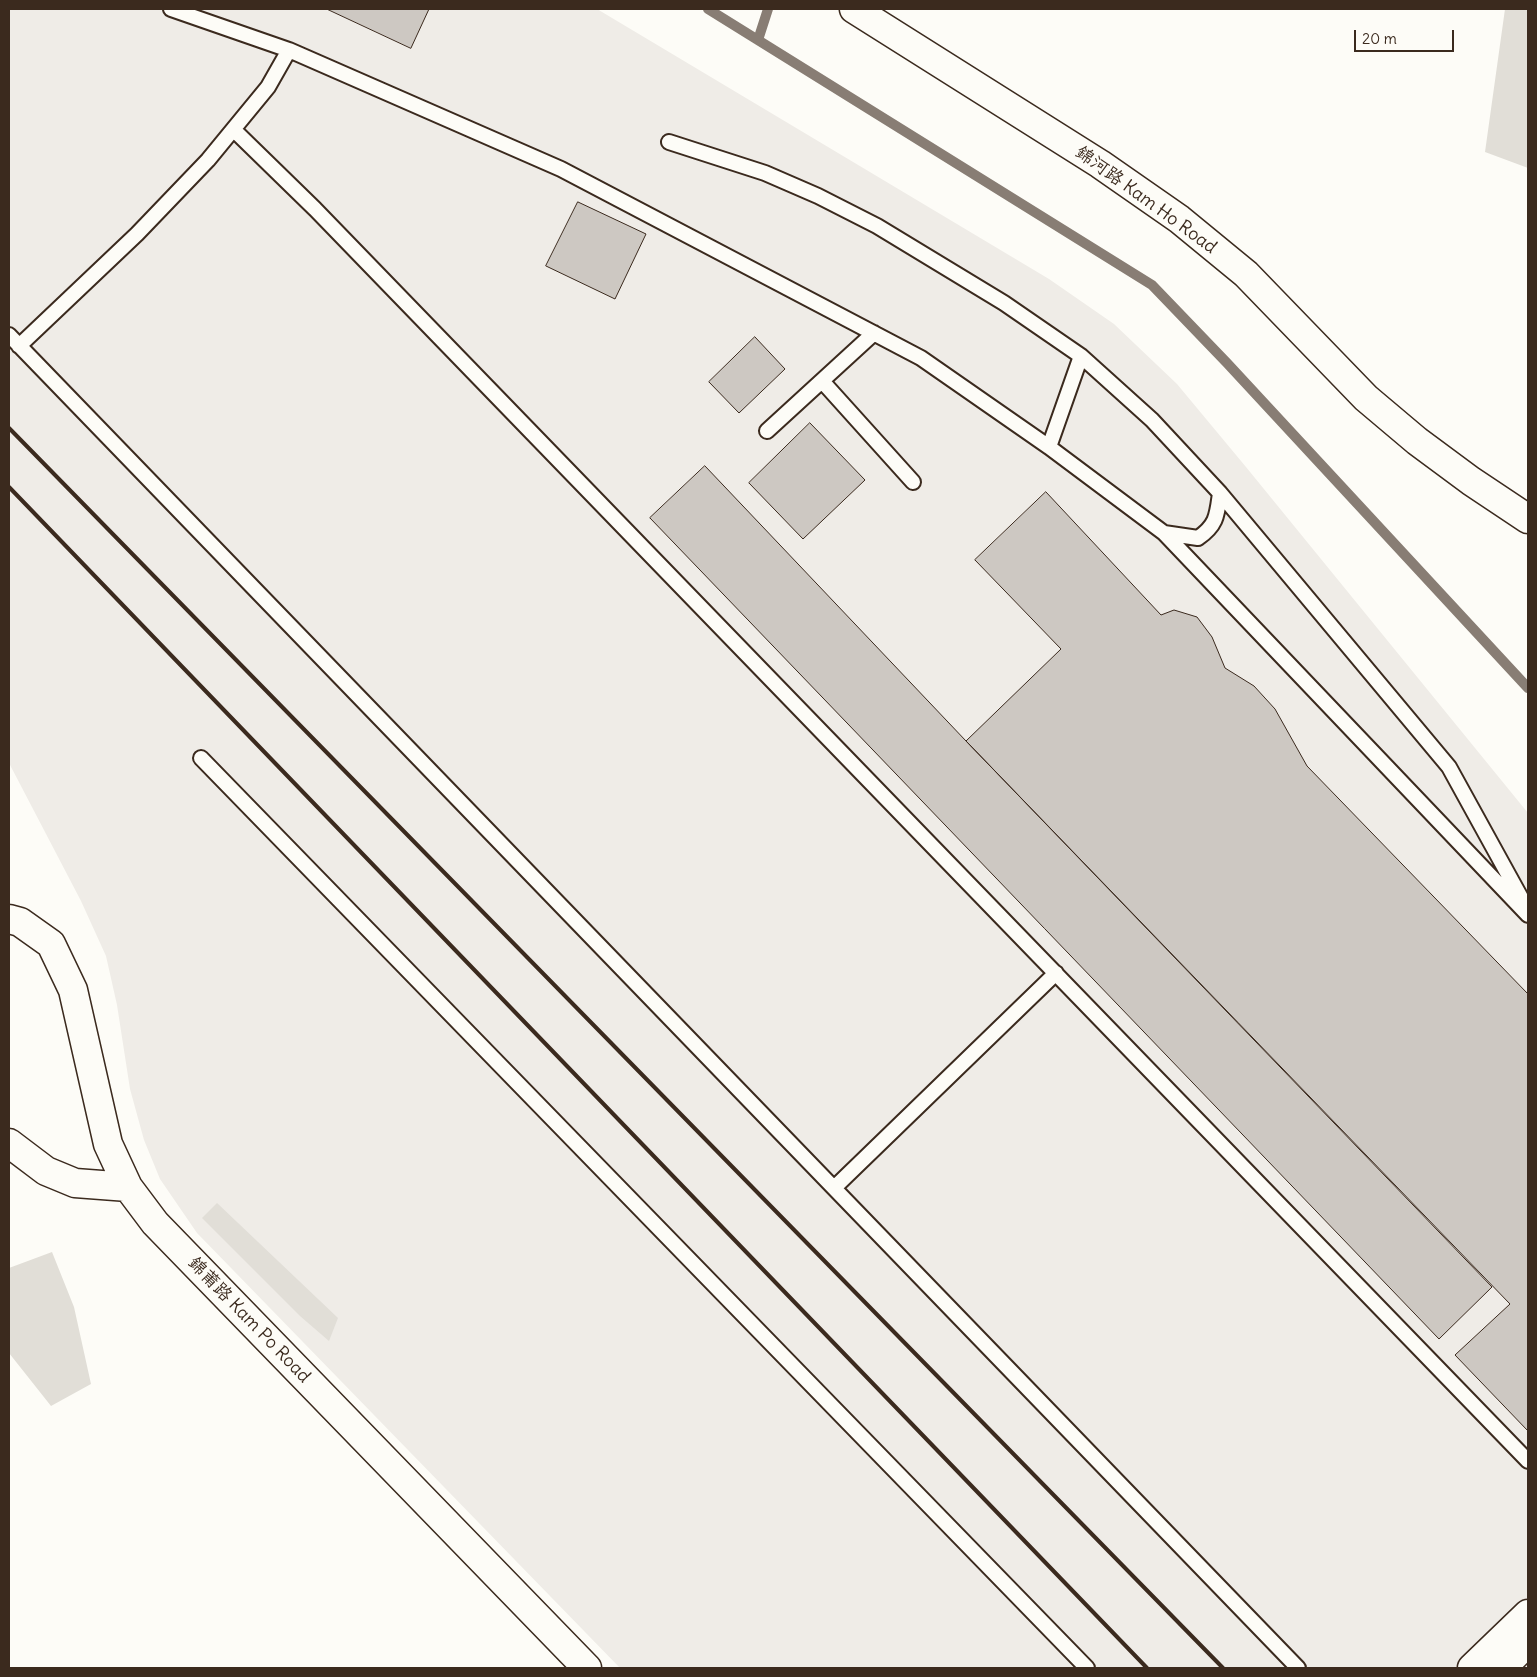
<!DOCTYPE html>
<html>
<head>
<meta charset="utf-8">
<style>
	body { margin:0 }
	#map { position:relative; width:1537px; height:1677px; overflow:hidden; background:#fdfcf7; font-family:Delius,sans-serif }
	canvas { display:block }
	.frame { position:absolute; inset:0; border:10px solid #3b2a1e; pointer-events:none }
	.scale { position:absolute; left:1354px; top:30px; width:100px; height:22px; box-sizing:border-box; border:2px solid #3b2a1e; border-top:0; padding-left:6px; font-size:15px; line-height:18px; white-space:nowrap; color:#3b2a1e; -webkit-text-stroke:4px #fdfcf7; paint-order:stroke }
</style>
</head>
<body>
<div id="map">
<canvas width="1537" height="1677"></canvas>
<div class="frame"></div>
<div class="scale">20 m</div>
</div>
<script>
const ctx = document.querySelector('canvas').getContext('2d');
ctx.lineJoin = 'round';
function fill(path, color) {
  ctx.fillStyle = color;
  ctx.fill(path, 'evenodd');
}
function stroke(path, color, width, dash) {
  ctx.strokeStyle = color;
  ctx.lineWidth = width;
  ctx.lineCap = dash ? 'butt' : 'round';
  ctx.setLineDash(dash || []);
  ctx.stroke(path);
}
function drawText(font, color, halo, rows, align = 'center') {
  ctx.font = font + ' Delius,"LXGW WenKai TC",sans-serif';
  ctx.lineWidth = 4.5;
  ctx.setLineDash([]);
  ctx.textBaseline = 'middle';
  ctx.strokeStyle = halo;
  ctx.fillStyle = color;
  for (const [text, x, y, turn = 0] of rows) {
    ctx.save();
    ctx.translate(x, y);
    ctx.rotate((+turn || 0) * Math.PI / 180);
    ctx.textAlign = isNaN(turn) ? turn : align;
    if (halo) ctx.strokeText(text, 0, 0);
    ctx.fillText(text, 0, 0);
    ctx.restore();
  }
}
const built = new Path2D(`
	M9 9H597L1049 279 1114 324 1177 384 1246 467 1528 813V1668H620L197 1233 160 1179 144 1140 130 1089 117 1005 106 956 81 901 9 763Z`);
const green = new Path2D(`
	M1505 9H1528V168L1485 152Z
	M217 1203 338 1318 329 1341 300 1316 202 1218Z
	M52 1252 74 1307 91 1384 51 1406 9 1353V1268Z`);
const stream = new Path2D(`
	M708 9 1152 285 1227 363 1528 688
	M758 40 768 9`);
const building = new Path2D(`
	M327 9H429L411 48Z
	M578 202 646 234 615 299 546 266Z
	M755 337 785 369 739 413 709 382Z
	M810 423 865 480 803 539 749 483Z
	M705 466 966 741 1492 1287 1439 1339 650 518Z
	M1046 492 1161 615 1174 610 1197 617 1212 637 1225 668 1254 686 1275 709 1307 766 1528 994V1431L1455 1355 1510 1304 966 741 1061 649 975 560Z`);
const lane = new Path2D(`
	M171 9 289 50 561 169 921 358 1049 447 1164 533 1528 915
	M234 130 315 209 1528 1461
	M669 142 765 173 818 196 877 226 1004 303 1081 356 1152 420 1220 493 1449 767 1525 905
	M9 335 1298 1668
	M19 346 137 234 208 160 268 87 289 50
	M822 381 913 482
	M767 431 874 333
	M1049 447 1081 356
	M1164 533 1198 538C1217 525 1217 515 1220 493
	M201 758 1087 1668
	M834 1188 1056 973`);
const street = new Path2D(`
	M854 9 1100 164 1179 219 1246 274 1366 398 1417 441 1471 481 1528 519
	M9 919 20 922 51 944 73 990 108 1144 128 1187 155 1223 587 1668
	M9 1143 46 1171 75 1183 128 1187`);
const secondary = new Path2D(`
	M1472 1668 1528 1614
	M1502 1668 1528 1642`);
const rail = new Path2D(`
	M9 428 1223 1668
	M9 487 1147 1668`);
const streetNames = [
	["錦河路 Kam Ho Road",1146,200,36],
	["錦莆路 Kam Po Road",249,1320,46]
];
fill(built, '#efece7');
fill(green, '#e1ded7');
stroke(stream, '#887d74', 10);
fill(building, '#cdc8c2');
stroke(building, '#3b2a1e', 1);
stroke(lane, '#3b2a1e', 18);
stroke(street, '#3b2a1e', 31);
stroke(secondary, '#3b2a1e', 31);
stroke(lane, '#fdfcf7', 14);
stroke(street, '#fdfcf7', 28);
stroke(secondary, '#fdfcf7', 28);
stroke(rail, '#3b2a1e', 4);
drawText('18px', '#3b2a1e', '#fdfcf7', streetNames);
</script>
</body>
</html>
